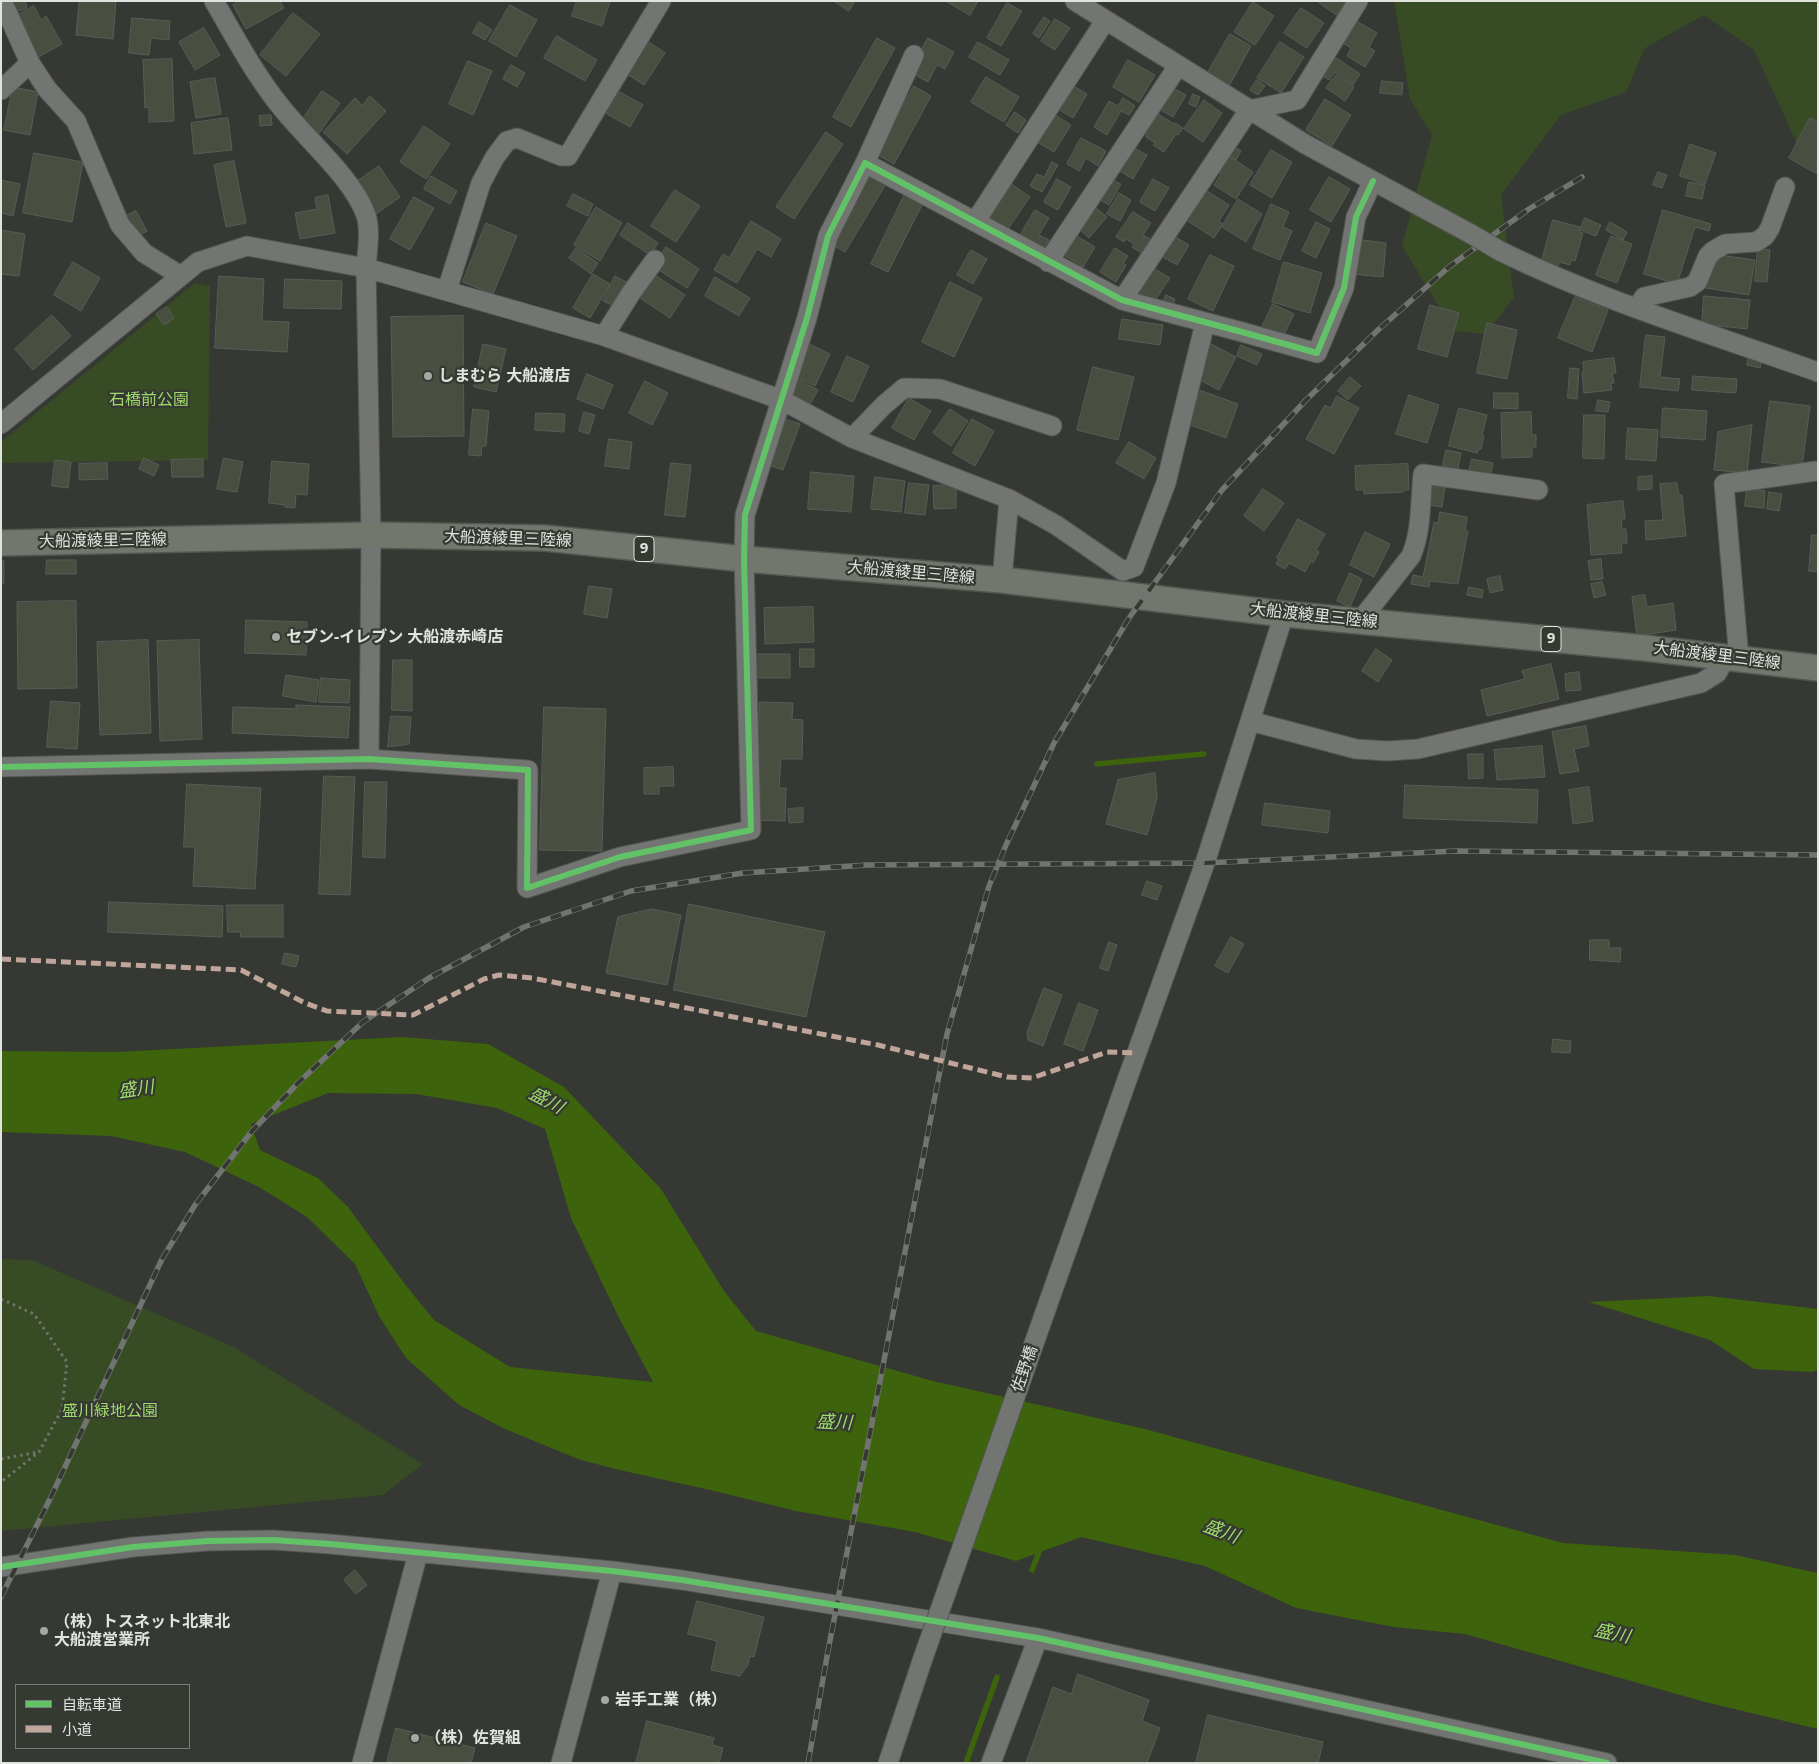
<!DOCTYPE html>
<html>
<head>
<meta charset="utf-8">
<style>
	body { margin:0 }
	#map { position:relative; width:1819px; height:1764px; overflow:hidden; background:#353833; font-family:"Open Sans","Noto Sans JP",sans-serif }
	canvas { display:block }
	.frame { position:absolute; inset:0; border:2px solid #e0e3de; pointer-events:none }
	.legend { position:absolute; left:15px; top:1684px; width:175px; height:65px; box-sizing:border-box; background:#353932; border:1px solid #797d77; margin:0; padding:6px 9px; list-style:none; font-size:15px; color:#e0e3de }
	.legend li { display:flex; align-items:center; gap:10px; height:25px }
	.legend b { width:25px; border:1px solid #797d77 }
</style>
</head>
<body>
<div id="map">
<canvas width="1819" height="1764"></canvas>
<div class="frame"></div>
<ul class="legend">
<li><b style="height:6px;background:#61c268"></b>自転車道</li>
<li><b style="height:6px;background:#c0a59a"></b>小道</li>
</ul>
</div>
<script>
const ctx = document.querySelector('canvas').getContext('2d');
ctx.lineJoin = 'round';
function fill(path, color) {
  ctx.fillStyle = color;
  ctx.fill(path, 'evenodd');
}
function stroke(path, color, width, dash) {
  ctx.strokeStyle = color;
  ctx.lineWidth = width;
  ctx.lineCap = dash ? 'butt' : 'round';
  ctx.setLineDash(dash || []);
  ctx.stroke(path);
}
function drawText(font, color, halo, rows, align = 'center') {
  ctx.font = font + ' "Open Sans","Noto Sans JP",sans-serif';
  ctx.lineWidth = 4.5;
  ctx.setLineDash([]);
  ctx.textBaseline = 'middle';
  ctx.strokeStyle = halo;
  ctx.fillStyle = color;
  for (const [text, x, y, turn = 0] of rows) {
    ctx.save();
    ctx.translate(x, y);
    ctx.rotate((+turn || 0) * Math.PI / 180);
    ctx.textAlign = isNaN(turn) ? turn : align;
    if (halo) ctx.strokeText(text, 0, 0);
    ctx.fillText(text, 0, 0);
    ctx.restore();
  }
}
const green = new Path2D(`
	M1394 1H1818V167L1801 152 1754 50 1704 15 1645 48 1626 92 1561 115 1501 195 1514 297 1486 334 1454 331 1402 246 1432 135 1410 99Z
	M195 283 210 286 208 460 1 463V442Z
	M1 1259 32 1260 232 1346 423 1464 383 1495 1 1531Z`);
const water = new Path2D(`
	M402 1037 488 1044 564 1087 661 1189 724 1291 756 1331 933 1381 1141 1428 1563 1543 1735 1555 1818 1573V1729L1705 1702 1465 1634 1394 1627 1296 1608 1205 1566 1081 1537 1016 1561 915 1532 796 1511 710 1490 615 1469 578 1459 505 1429 459 1405 406 1358 379 1316 355 1264 307 1217 259 1187 185 1152 111 1136 1 1132V1051L117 1052ZM328 1093 416 1094 497 1108 545 1129 571 1218 618 1316 653 1382 510 1367 434 1320 404 1283 348 1207 318 1178 260 1150 251 1124Z
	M1709 1296 1818 1309V1370L1812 1372 1754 1369 1710 1340 1589 1302Z`);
const stream = new Path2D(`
	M1097 764 1204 754
	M1032 1570 1041 1547
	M966 1763 997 1677`);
const building = new Path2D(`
	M9 1H25L27 8 13 13Z
	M76 1H116L113 39 76 35 79 2Z
	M240 1H280L284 8 246 29 233 5Z
	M577 1H610L602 26 572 16Z
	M834 1H855L849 11Z
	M946 1H978L970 15Z
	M1317 1H1346L1337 15Z
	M1253 2 1274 16 1255 45 1234 32Z
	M1007 3 1022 11 1001 46 987 38Z
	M510 5 537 20 516 57 489 41Z
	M34 6 41 20 46 16 62 44 33 60 11 19Z
	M1301 8 1324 23 1307 48 1284 33Z
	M293 13 320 34 286 76 260 55Z
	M1044 17 1050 21 1039 38 1033 34Z
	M132 18 170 21 169 40 151 38 149 55 129 53Z
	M1351 18 1377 33 1369 47 1375 51 1365 67 1347 56 1351 48 1338 40Z
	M1055 19 1070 28 1055 50 1041 41Z
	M479 22 492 30 485 40 473 33Z
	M204 28 220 55 195 70 179 42Z
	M1230 34 1251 46 1229 86 1207 74Z
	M557 36 597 60 585 81 544 58Z
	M877 38 895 48 851 127 833 117Z
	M928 38 954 52 945 69 937 65 928 82 910 72Z
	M646 40 665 53 644 85 624 72Z
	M978 42 1009 60 1000 75 969 57Z
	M1280 42 1304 57 1281 93 1257 78Z
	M1332 55 1360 74 1353 85 1335 72 1329 80 1319 73Z
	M172 59 174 121 149 122V107L145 108 143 60Z
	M1128 60 1155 75 1139 102 1113 87Z
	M468 61 492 71 473 115 449 104Z
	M511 65 525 73 517 87 503 79Z
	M1336 75 1354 87 1345 101 1326 88Z
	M986 77 1019 97 1004 122 971 102Z
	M215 78 221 114 196 118 190 82Z
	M1257 80 1265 86 1258 95 1250 90Z
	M1382 81 1403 83 1402 95 1380 93Z
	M1070 84 1087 94 1073 118 1056 108Z
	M914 86 931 96 894 164 876 154Z
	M13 87 38 92 30 135 4 130Z
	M1171 87 1186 95 1173 117 1159 109Z
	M322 91 340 103 318 135 300 123Z
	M620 92 643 105 630 127 607 114Z
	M1193 94 1200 97 1196 107 1189 104Z
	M370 96 386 111 347 154 323 132 355 98 362 105Z
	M1123 98 1135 106 1129 115 1121 111 1107 135 1094 127 1109 101 1118 106Z
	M1325 99 1351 115 1332 146 1306 130Z
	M1204 100 1222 113 1203 142 1184 129Z
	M1015 112 1026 120 1018 133 1006 125Z
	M1158 114 1174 124 1175 123 1183 128 1178 135 1176 134 1164 152 1153 145 1155 143 1146 137 1147 135 1145 134Z
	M271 115 272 125 260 126 259 116Z
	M1055 115 1071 125 1054 152 1039 143Z
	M228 118 232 150 194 154 191 123Z
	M1810 118 1818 122 1817 174 1789 158Z
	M424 126 450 144 426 179 400 162Z
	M826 132 843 144 794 219 776 207Z
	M1081 138 1106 151 1098 166 1086 158 1079 171 1067 164Z
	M1231 144 1241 151 1236 160 1225 153Z
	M1690 144 1716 153 1705 184 1680 176Z
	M1131 146 1147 155 1133 179 1118 170Z
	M1271 150 1292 162 1272 198 1250 185Z
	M34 153 83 162 72 222 23 213Z
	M1229 156 1253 172 1236 199 1214 185 1221 174 1218 173Z
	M234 161 246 223 226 227 214 165Z
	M1052 162 1058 165 1042 192 1030 186 1037 174 1044 177Z
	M379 166 400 197 376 214 355 183Z
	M1658 172 1667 175 1662 188 1653 185Z
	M869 174 886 184 845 252 828 242Z
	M431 176 457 191 450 204 424 189Z
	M1329 177 1350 189 1331 222 1310 210Z
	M1057 179 1071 187 1058 210 1044 202Z
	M1111 179 1121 184 1109 205 1100 200Z
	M1153 179 1169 188 1155 211 1140 202Z
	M1 180 20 184 13 216 1 213Z
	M1689 182 1705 185 1702 199 1686 196Z
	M1010 183 1030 197 1003 236 983 223Z
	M675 190 700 206 676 242 651 226Z
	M1207 191 1229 205 1219 221 1223 224 1214 238 1186 220Z
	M1119 193 1131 200 1120 221 1107 214Z
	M573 194 593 204 588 216 567 206Z
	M905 194 923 203 888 272 871 264Z
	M328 195 335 233 300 239 295 213 317 209 315 198Z
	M414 197 434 208 410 250 390 239Z
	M1238 199 1262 214 1246 242 1222 227Z
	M1271 204 1289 212 1283 227 1292 231 1280 260 1253 249Z
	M596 207 622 223 600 261 574 245Z
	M1095 207 1107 217 1089 238 1077 227Z
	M1035 210 1049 218 1039 235 1049 240 1042 252 1018 239Z
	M1663 210 1711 224 1709 231 1695 227 1677 284 1644 274Z
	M136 211 147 231 135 238 124 217Z
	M1133 212 1151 223 1143 235 1152 240 1143 254 1132 247 1134 244 1126 239 1124 242 1116 237Z
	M1585 218 1601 225 1596 236 1580 230Z
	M1553 220 1580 227 1579 232 1583 233 1575 261 1571 260 1570 265 1559 262 1557 268 1541 264Z
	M751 221 781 239 771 257 757 249 737 283 714 270 723 254 729 258Z
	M1316 222 1330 229 1316 258 1302 251Z
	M1610 222 1627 232 1623 240 1606 230Z
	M486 223 517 236 493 294 463 282Z
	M628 223 658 243 650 255 620 235Z
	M1 230 25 234 19 276 1 274Z
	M1077 236 1095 247 1083 267 1065 256Z
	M1611 236 1632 244 1617 283 1596 275Z
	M1175 237 1189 245 1177 265 1163 257Z
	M1355 239 1386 243 1383 277 1352 274Z
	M666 247 699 269 687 288 654 267Z
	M576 248 598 263 591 274 569 258Z
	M1115 248 1128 256 1123 263 1126 265 1116 282 1100 272Z
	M1758 248 1770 250 1767 282 1755 281Z
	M971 250 987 259 973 284 957 275Z
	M1712 254 1755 260 1749 295 1706 288Z
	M1210 255 1234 266 1213 311 1188 299Z
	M73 262 100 278 81 311 54 295Z
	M1284 262 1322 273 1310 313 1272 302Z
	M1155 269 1170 278 1153 303 1139 293Z
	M652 273 685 295 670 318 637 296Z
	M593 274 610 284 590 318 573 308Z
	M219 276 264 279 262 321 289 322 287 352 215 348Z
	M615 276 628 283 616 307 603 301Z
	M715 277 750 298 739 316 705 296Z
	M285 279 342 281 341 309 284 308Z
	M950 282 982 298 954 357 922 342Z
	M1166 295 1175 299 1171 308 1162 304Z
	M1704 296 1750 300 1747 329 1702 324Z
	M1575 297 1608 310 1592 352 1558 338Z
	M1273 304 1294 314 1281 341 1260 331Z
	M1430 305 1459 313 1447 357 1418 349Z
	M167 307 174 318 164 325 156 314Z
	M52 315 71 336 33 370 15 349Z
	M463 316 464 436 393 437 391 317Z
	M1122 319 1163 325 1160 345 1119 339Z
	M1487 323 1517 330 1507 379 1477 373Z
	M1646 335 1665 337 1660 377 1680 379 1678 391 1640 387Z
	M807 343 830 354 815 386 792 375Z
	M483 344 506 349 496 392 474 387Z
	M1211 344 1236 357 1219 390 1194 377Z
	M1241 345 1262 354 1257 365 1237 356Z
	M1749 355 1763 358 1760 368 1747 365Z
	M847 356 869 366 853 402 831 392Z
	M1614 358 1616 373H1612L1614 383H1611L1612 390 1584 393 1582 372H1584L1583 362Z
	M1093 367 1134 377 1118 440 1077 430Z
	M1570 368 1579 369 1577 399 1568 398Z
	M587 374 613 385 603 409 577 399Z
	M1693 376 1737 379 1736 393 1692 390Z
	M1350 377 1361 386 1348 400 1338 391Z
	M795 378 818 390 809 406 787 394Z
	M645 381 668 393 652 425 629 413Z
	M1199 390 1238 404 1226 438 1188 424Z
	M1494 393H1518V409L1494 408Z
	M1409 395 1439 405 1427 443 1396 434Z
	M1337 396 1359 408 1334 454 1306 439 1325 405 1330 408Z
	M909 398 931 411 914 440 892 428Z
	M1598 400 1610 402 1608 412 1596 411Z
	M1770 401 1810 406 1802 467 1762 462Z
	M1459 408 1487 415 1482 435 1484 436 1481 449H1479L1477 453 1449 446Z
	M1663 408 1707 411 1705 440 1661 437Z
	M473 409 489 411 486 446H482L481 456 469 455Z
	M950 409 968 421 951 446 933 433Z
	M584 412 595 415 589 434 579 431Z
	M1531 412 1532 435H1536V447H1532V457L1502 458 1501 413Z
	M536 413 565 414 564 432 535 430Z
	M1584 415H1605L1604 459 1583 458Z
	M782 418 800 424 783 470 766 464Z
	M972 419 994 431 975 466 953 453Z
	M1752 425 1747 473 1714 470 1718 432Z
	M1628 428 1658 430 1656 461 1626 459Z
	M609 439 632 442 629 469 605 466Z
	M1129 442 1156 458 1144 479 1116 463Z
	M1446 450 1461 453 1457 474 1442 471Z
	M144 458 159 465 154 476 139 469Z
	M224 458 243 462 237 492 217 489Z
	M203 459V477H172L171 460Z
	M1472 459 1493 463 1489 481 1468 476Z
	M55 460 71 462 68 488 52 486Z
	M272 461 309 464 307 495 296 494 295 508 285 507V505L269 503Z
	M107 463 108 479 79 480V464Z
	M671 463 691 465 685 517 665 515Z
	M1408 464 1409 490H1403V492L1364 494V490H1356L1355 466Z
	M811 472 854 476 851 512 808 509Z
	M1652 476V489L1638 490V477Z
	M875 477 905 481 901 512 871 509Z
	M909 483 929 485 925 515 905 513Z
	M1677 483 1679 495H1682L1686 536 1646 540 1645 521 1663 520 1660 484Z
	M956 485V508L934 509 933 486Z
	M1431 485 1445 487 1442 507 1428 505Z
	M1263 489 1284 503 1264 531 1244 516Z
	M1747 489 1765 491 1764 508 1745 506Z
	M1769 492 1782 494 1779 511 1767 509Z
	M1623 501 1625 519H1621L1622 529H1626L1627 543H1621L1622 553 1591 555 1587 505Z
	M1440 512 1467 517 1465 531H1468L1458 584 1430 581 1429 587 1411 584 1413 575 1423 577 1434 522 1438 523Z
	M1298 519 1325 534 1316 550 1319 552 1313 563 1311 561 1305 572 1289 563 1285 569 1276 564 1279 559 1277 558Z
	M1365 532 1390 544 1374 577 1350 565Z
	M1812 535H1818V572L1809 571Z
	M1601 559 1603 579 1591 580 1588 561Z
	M47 560H76V574H46Z
	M4 561V583H1V562Z
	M1350 573 1362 579 1350 607 1337 601Z
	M1500 576 1503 590 1490 593 1487 579Z
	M1602 582 1606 595 1594 598 1591 584Z
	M589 586 612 589 607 618 584 614Z
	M1469 587 1483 590 1482 598 1467 595Z
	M1645 595 1647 607 1673 603 1676 630 1637 636 1632 597Z
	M76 601 77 688 18 689 17 602Z
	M813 607 814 642 765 644 764 608Z
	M246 620 307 622 306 655 245 653Z
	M148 640 151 733 100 735 97 642Z
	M199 640 202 739 160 741 157 641Z
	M800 649H814V667H800Z
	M1376 649 1392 660 1378 682 1362 671Z
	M757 654H790V678H757Z
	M393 660H412V711L392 710Z
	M1551 664 1559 699 1487 716 1481 690 1525 679 1522 671Z
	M1579 672 1581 690 1566 691 1565 674Z
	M286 675 319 680 316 702 283 696Z
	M321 678 350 680 349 703 319 702Z
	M51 701 80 703 77 749 47 747Z
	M760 702 793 703 792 719 803 720 802 759H781L779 788H786L785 821 756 820Z
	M296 705 350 707 348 738 232 733 233 707 296 709Z
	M544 707 606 709 602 851 540 850Z
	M391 716 411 717 409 744 388 747Z
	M1586 726 1589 746 1574 749 1579 771 1560 774 1552 732Z
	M1542 746 1545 777 1497 780 1494 750Z
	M1468 754H1483V778L1469 779Z
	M673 767 674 786H659V794H644V768Z
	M1155 773 1157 798 1147 835 1106 824 1118 780Z
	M324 776 355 777 350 895 319 894Z
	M365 782H387L385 858 363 857Z
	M187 784 261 788 255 889 193 886 195 847H184Z
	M1405 785 1538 790 1537 823 1404 818Z
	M1589 787 1593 821 1573 824 1569 790Z
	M1265 803 1330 811 1328 833 1262 825Z
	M803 808V822L789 823 788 809Z
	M1147 881 1162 886 1157 900 1142 895Z
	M109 902 223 906 222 937 108 932Z
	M689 904 825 932 806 1017 674 990Z
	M227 905H283V937H240L241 932H228Z
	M652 909 681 915 667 985 606 973 618 917Z
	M1231 937 1244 944 1228 973 1215 966Z
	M1590 940H1609V948H1621L1620 962 1590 960Z
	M1109 942 1117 945 1108 971 1100 968Z
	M285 953 299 956 296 967 282 964Z
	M1044 988 1062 995 1043 1046 1028 1040 1027 1033Z
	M1079 1003 1098 1010 1083 1051 1064 1044Z
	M1553 1039 1571 1041 1570 1053 1552 1052Z
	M355 1570 367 1585 356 1594 344 1580Z
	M697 1601 764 1617 754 1657 750 1656 748 1665 740 1676 711 1670 717 1641 688 1634Z
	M1078 1674 1149 1700 1142 1721 1160 1728 1147 1763H1026L1053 1687 1071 1694Z
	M1208 1715 1323 1742 1318 1763H1196Z
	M647 1721 714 1738 712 1745 723 1748 719 1763H636Z
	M396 1728 475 1748 471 1763H387Z`);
const path = new Path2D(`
	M1 1299 34 1314 67 1362 62 1409 39 1452 1 1482
	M1 1459 38 1452`);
const minor = new Path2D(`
	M2 1 30 63 47 89 76 121 120 225 144 253 181 276
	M214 1C235 37 255 75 281 107 307 140 352 177 366 215 371 232 367 252 366 268L371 535 369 759
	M1075 1 1305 144 1471 234
	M1 90 30 63
	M865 163 914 55
	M975 222 1105 21
	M1500 251C1602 301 1711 334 1818 372
	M1048 262 1178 66
	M447 290 481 183 495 157 507 141 517 138 561 156H568L661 1
	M1122 300 1249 110 1297 100 1358 1
	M1637 308 1644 297 1690 287 1697 282 1708 256 1713 251 1725 244 1756 242 1765 236 1770 228 1785 187
	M604 336 631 293 655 260
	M1 424 198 262 247 246 366 268 604 336 782 400 852 438 1009 499 1002 580
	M852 438 884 405 904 388 940 389 1052 426
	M1009 499 1056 525 1123 571 1134 567 1166 483 1205 323
	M1360 621 1411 556C1422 531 1420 501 1423 474L1538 490
	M1739 659 1724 484 1816 471
	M1250 721 1356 749 1387 751 1418 749 1701 683 1717 673 1726 657
	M1 767 369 759 528 770 527 888 620 857 751 830 744 559 745 515 807 318 828 236 865 163 1122 300 1242 332 1317 353 1344 288 1356 217 1373 181
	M1128 1077 1205 863 1284 614
	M1 1567 133 1547 208 1541 273 1540 330 1544 612 1571 682 1580 1038 1638 1607 1763
	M362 1763 418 1553
	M561 1763 612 1571
	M888 1763 922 1661
	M991 1763 1038 1638`);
const major = new Path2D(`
	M1 543 371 535 545 538 744 559 1002 580 1284 614 1645 648 1818 668`);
const rail = new Path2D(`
	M1 1597 50 1499 162 1259 195 1205 252 1131 298 1083 363 1022 429 978 524 927 631 891 743 873 867 865 1205 863 1456 851 1818 855
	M808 1763 828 1651 947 1034 989 886 1006 845 1054 743 1129 618 1222 490 1306 400 1379 329 1450 266 1529 209 1582 177`);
const minorBridge = new Path2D(`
	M1471 234 1500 251
	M922 1661 1128 1077`);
const quiet = new Path2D(`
	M1 959 241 970 305 1003 327 1011 413 1015 484 979 499 975 532 978 878 1045 1007 1077 1032 1078 1107 1052 1137 1053`);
const cycleway = new Path2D(`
	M1 767 369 759 528 770 527 888 620 857 751 830 744 559 745 515 807 318 828 236 865 163 1122 300 1242 332 1317 353 1344 288 1356 217 1373 181
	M1 1567 133 1547 208 1541 273 1540 330 1544 612 1571 682 1580 1038 1638 1607 1763`);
const markers = [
	[428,376,5,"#a4a7a2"],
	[276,637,5,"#a4a7a2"],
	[44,1631,5,"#a4a7a2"],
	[605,1700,5,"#a4a7a2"],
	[415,1738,5,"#a4a7a2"]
];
const shields = [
	[644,549,20],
	[1551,639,20]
];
const shieldNames = [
	["9",644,549],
	["9",1551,639]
];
const poiNames = [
	["しまむら 大船渡店",438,376],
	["セブン-イレブン 大船渡赤崎店",286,637],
	["（株）トスネット北東北",54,1622],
	["大船渡営業所",54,1640],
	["岩手工業（株）",615,1700],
	["（株）佐賀組",425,1738]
];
const parkNames = [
	["石橋前公園",149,400],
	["盛川緑地公園",110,1411]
];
const streetNames = [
	["大船渡綾里三陸線",508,539,2],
	["大船渡綾里三陸線",103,541,-1],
	["大船渡綾里三陸線",911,573,5],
	["大船渡綾里三陸線",1314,616,6],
	["大船渡綾里三陸線",1717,656,7],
	["佐野橋",1025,1369,-71]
];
const waterNames = [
	["盛川",136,1090,-8],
	["盛川",546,1101,28],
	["盛川",834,1423,3],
	["盛川",1221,1532,21],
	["盛川",1612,1634,12]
];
fill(green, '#374c24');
fill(water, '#3d640c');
stroke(stream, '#3d640c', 5.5);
fill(building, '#484f40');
stroke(building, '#595c58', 1);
stroke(minor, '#545652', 21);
stroke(major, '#545652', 28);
stroke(path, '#70736f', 3, [2.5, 4]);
stroke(minor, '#737572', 19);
stroke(major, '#72776e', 25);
stroke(rail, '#717470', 5.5);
stroke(rail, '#353932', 4, [11]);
stroke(minorBridge, '#545652', 21, []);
stroke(minorBridge, '#737572', 19);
stroke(quiet, '#c0a59a', 5, [10, 5]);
stroke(cycleway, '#61c268', 6);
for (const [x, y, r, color] of markers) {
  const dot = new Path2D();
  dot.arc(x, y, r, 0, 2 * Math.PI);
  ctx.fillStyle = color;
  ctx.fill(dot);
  stroke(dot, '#353932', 2);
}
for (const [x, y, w] of shields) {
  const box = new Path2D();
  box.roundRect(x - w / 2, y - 12.5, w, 25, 4);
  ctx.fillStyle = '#353932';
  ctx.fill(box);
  stroke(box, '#e0e3de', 1);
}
drawText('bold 15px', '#e0e3de', null, shieldNames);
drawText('bold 16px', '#e0e3de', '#353932', poiNames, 'left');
drawText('16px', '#9eda6a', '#353932', parkNames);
drawText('16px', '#e0e3de', '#353932', streetNames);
drawText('italic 18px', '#a0dc6d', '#353932', waterNames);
</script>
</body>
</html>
